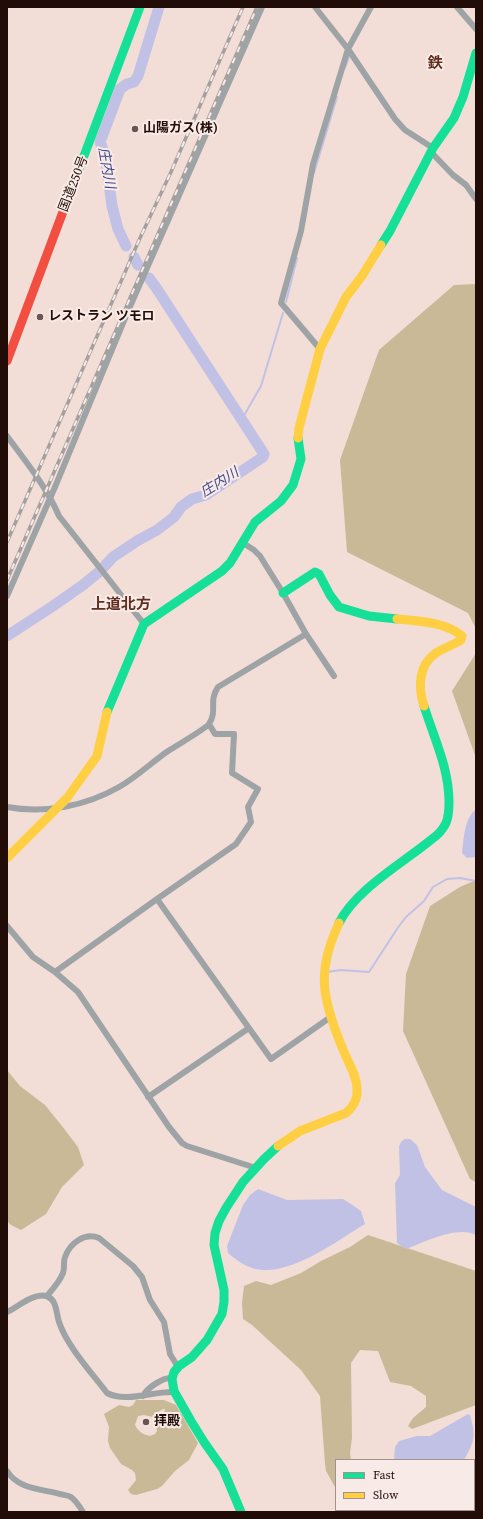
<!DOCTYPE html>
<html>
<head>
<meta charset="utf-8">
<style>
	body { margin:0 }
	#map { position:relative; width:483px; height:1519px; overflow:hidden; background:#f3ddd7; font-family:"Source Serif 4",serif }
	canvas { display:block }
	.frame { position:absolute; inset:0; border:8px solid #220c07; pointer-events:none }
	.legend { position:absolute; left:335px; top:1459px; width:140px; height:52px; box-sizing:border-box; background:#f8ebe7; border:1px solid #a2928d; margin:0; padding:5px 7px; list-style:none; font-size:12px; color:#220c07 }
	.legend li { display:flex; align-items:center; gap:8px; height:20px }
	.legend b { width:20px; border:1px solid #a2928d }
</style>
</head>
<body>
<div id="map">
<canvas width="483" height="1519"></canvas>
<div class="frame"></div>
<ul class="legend">
<li><b style="height:5px;background:#16e098"></b>Fast</li>
<li><b style="height:5px;background:#ffcf43"></b>Slow</li>
</ul>
</div>
<script>
const ctx = document.querySelector('canvas').getContext('2d');
ctx.lineJoin = 'round';
function fill(path, color) {
  ctx.fillStyle = color;
  ctx.fill(path, 'evenodd');
}
function stroke(path, color, width, dash) {
  ctx.strokeStyle = color;
  ctx.lineWidth = width;
  ctx.lineCap = dash ? 'butt' : 'round';
  ctx.setLineDash(dash || []);
  ctx.stroke(path);
}
function drawText(font, color, halo, rows, align = 'center') {
  ctx.font = font + ' "Source Serif 4","Noto Sans JP",serif';
  ctx.lineWidth = 4;
  ctx.setLineDash([]);
  ctx.textBaseline = 'middle';
  ctx.strokeStyle = halo;
  ctx.fillStyle = color;
  for (const [text, x, y, turn = 0] of rows) {
    ctx.save();
    ctx.translate(x, y);
    ctx.rotate((+turn || 0) * Math.PI / 180);
    ctx.textAlign = isNaN(turn) ? turn : align;
    if (halo) ctx.strokeText(text, 0, 0);
    ctx.fillText(text, 0, 0);
    ctx.restore();
  }
}
const forest = new Path2D(`
	M476 284V629L468 613 347 552 340 460 379 350 454 285Z
	M476 653V758L452 691Z
	M476 880V1182L470 1179 403 1031 406 974 430 906 460 887Z
	M7 1070 20 1086 45 1105 62 1126 78 1147 84 1165 62 1187 46 1214 21 1230 11 1225 7 1221Z
	M368 1235 476 1271V1405L412 1429 408 1426 413 1418 426 1407V1396L411 1386 390 1382 378 1351 360 1350 351 1363 352 1438 350 1453 351 1460H336V1489L326 1471 325 1464 320 1396 301 1370 252 1325 243 1319 242 1303 244 1286 256 1281 271 1285 301 1273 321 1261 350 1247Z
	M136 1400H164L176 1405 198 1443 189 1460 175 1471 162 1486 157 1489 136 1495 131 1494 128 1490 136 1480 135 1473 132 1470 121 1464 110 1448 108 1441 109 1427 104 1414 119 1405 129 1407 133 1405ZM163 1409H165L163 1417 156 1420 157 1431 155 1434 150 1436C142 1434 139 1432 135 1425L138 1416 144 1415 153 1417 155 1414Z`);
const water = new Path2D(`
	M476 809V857L467 858 462 853C464 838 464 819 476 809Z
	M405 1139H410L417 1145 425 1167 442 1190 476 1207V1235C458 1225 424 1242 406 1249L397 1243 395 1183 400 1175 399 1146 401 1142Z
	M258 1189 287 1200 343 1199 351 1204 361 1211 365 1224C335 1242 287 1279 252 1268 243 1265 235 1259 228 1253L227 1246 243 1205 250 1195Z
	M468 1414 470 1415C476 1436 475 1441 464 1460H394L395 1447 399 1441 417 1436H430Z`);
const stream = new Path2D(`
	M345 68 349 57
	M314 173 337 97
	M286 302 297 258
	M242 419 261 386 283 313
	M327 972 341 970 369 972 399 926 406 917 424 901 433 887 447 879 460 878 476 881`);
const river = new Path2D(`
	M126 246 118 229 112 206 105 155 100 142 120 89 127 84 134 82 138 76 159 7
	M134 257 138 265
	M7 636 53 606 83 585 100 571 113 557 137 541 157 530 174 517 181 507 192 499 206 495 263 457 264 454 157 289 149 278`);
const street = new Path2D(`
	M315 7 348 49 395 119 405 130 433 148
	M457 7 476 29
	M431 152 453 175 466 185 476 199
	M320 349 281 303 301 231 313 164 348 49 371 7
	M7 436C26 462 46 486 59 516L144 624
	M243 543 254 550 260 556 283 593 306 634 334 676
	M7 596 55 487 128 311 262 7
	M7 807C45 814 86 806 119 787 137 777 152 762 168 751 176 746 205 729 209 724 218 710 208 702 218 687L306 634
	M157 899 271 1059 332 1016
	M7 926 33 957 55 972 78 992 169 1127 182 1143 187 1146 256 1168
	M55 972 157 899 236 844 251 822 248 807 258 789 232 773 234 734H215L209 724
	M148 1097 249 1028
	M47 1296C53 1289 60 1281 63 1273 65 1268 63 1262 65 1257 70 1243 85 1232 99 1238L133 1266 142 1277 150 1300 164 1322 170 1354 178 1367
	M7 1312C18 1307 33 1293 46 1296 57 1299 56 1313 59 1322 67 1346 91 1372 107 1393 126 1403 153 1391 174 1392
	M143 1396C147 1388 163 1377 172 1378
	M7 1471C18 1489 41 1489 60 1494 63 1495 68 1495 71 1497 76 1501 80 1507 83 1512`);
const fast = new Path2D(`
	M67 201 140 7
	M381 245 390 231 433 148 454 118 463 97 476 53
	M283 593 315 572 319 574 330 595 339 607 369 616 397 619
	M107 712 144 624 222 571 230 563 255 522 281 501 293 485 301 459 298 438
	M339 923C355 890 403 863 432 839 438 835 443 829 446 823 449 816 449 809 449 802 449 768 434 738 424 706
	M241 1512 223 1469 204 1442 191 1421 174 1391 172 1379 174 1372 179 1366 192 1357 207 1340 222 1314 224 1302V1290L214 1245 215 1233 219 1221 226 1208 243 1182 264 1159 278 1146`);
const slow = new Path2D(`
	M298 438 299 428 320 349 346 297 362 276 381 245
	M397 619C418 621 445 622 462 636L461 640C453 645 444 648 436 653 418 665 418 688 424 706
	M7 858 67 798 97 756 107 712
	M278 1146 300 1131 346 1113C353 1107 358 1099 357 1089 357 1076 349 1064 344 1052 336 1033 328 1012 325 991 322 967 329 945 339 923`);
const jam = new Path2D(`
	M7 361 67 201`);
const rail = new Path2D(`
	M7 542 140 238 171 172 243 7
	M7 580 257 7`);
const markers = [
	[135,129,4,"#6b5550"],
	[40,317,4,"#6b5550"],
	[146,1422,4,"#6b5550"]
];
const poiNames = [
	["山陽ガス(株)",143,129],
	["レストラン ツモロ",48,317],
	["拝殿",154,1422]
];
const streetNames = [
	["国道250号",74,184,-69]
];
const waterNames = [
	["庄内川",106,168,80],
	["庄内川",220,483,-32]
];
const quarterNames = [
	["鉄",435,64],
	["上道北方",121,605]
];
fill(forest, '#cab996');
fill(water, '#c1c1e6');
stroke(stream, '#c1c1e6', 2);
stroke(river, '#c1c1e6', 11);
stroke(street, '#9ea4a6', 6);
stroke(fast, '#16e098', 9);
stroke(slow, '#ffcf43', 9);
stroke(jam, '#f24e42', 9);
stroke(rail, '#a4a09e', 3.5);
stroke(rail, '#f8ebe7', 2, [6]);
for (const [x, y, r, color] of markers) {
  const dot = new Path2D();
  dot.arc(x, y, r, 0, 2 * Math.PI);
  ctx.fillStyle = color;
  ctx.fill(dot);
  stroke(dot, '#f8ebe7', 1.5);
}
drawText('bold 13px', '#220c07', '#f8ebe7', poiNames, 'left');
drawText('13px', '#220c07', '#f8ebe7', streetNames);
drawText('italic 14px', '#41488b', '#f8ebe7', waterNames);
drawText('bold 15px', '#612f20', '#f8ebe7', quarterNames);
</script>
</body>
</html>
